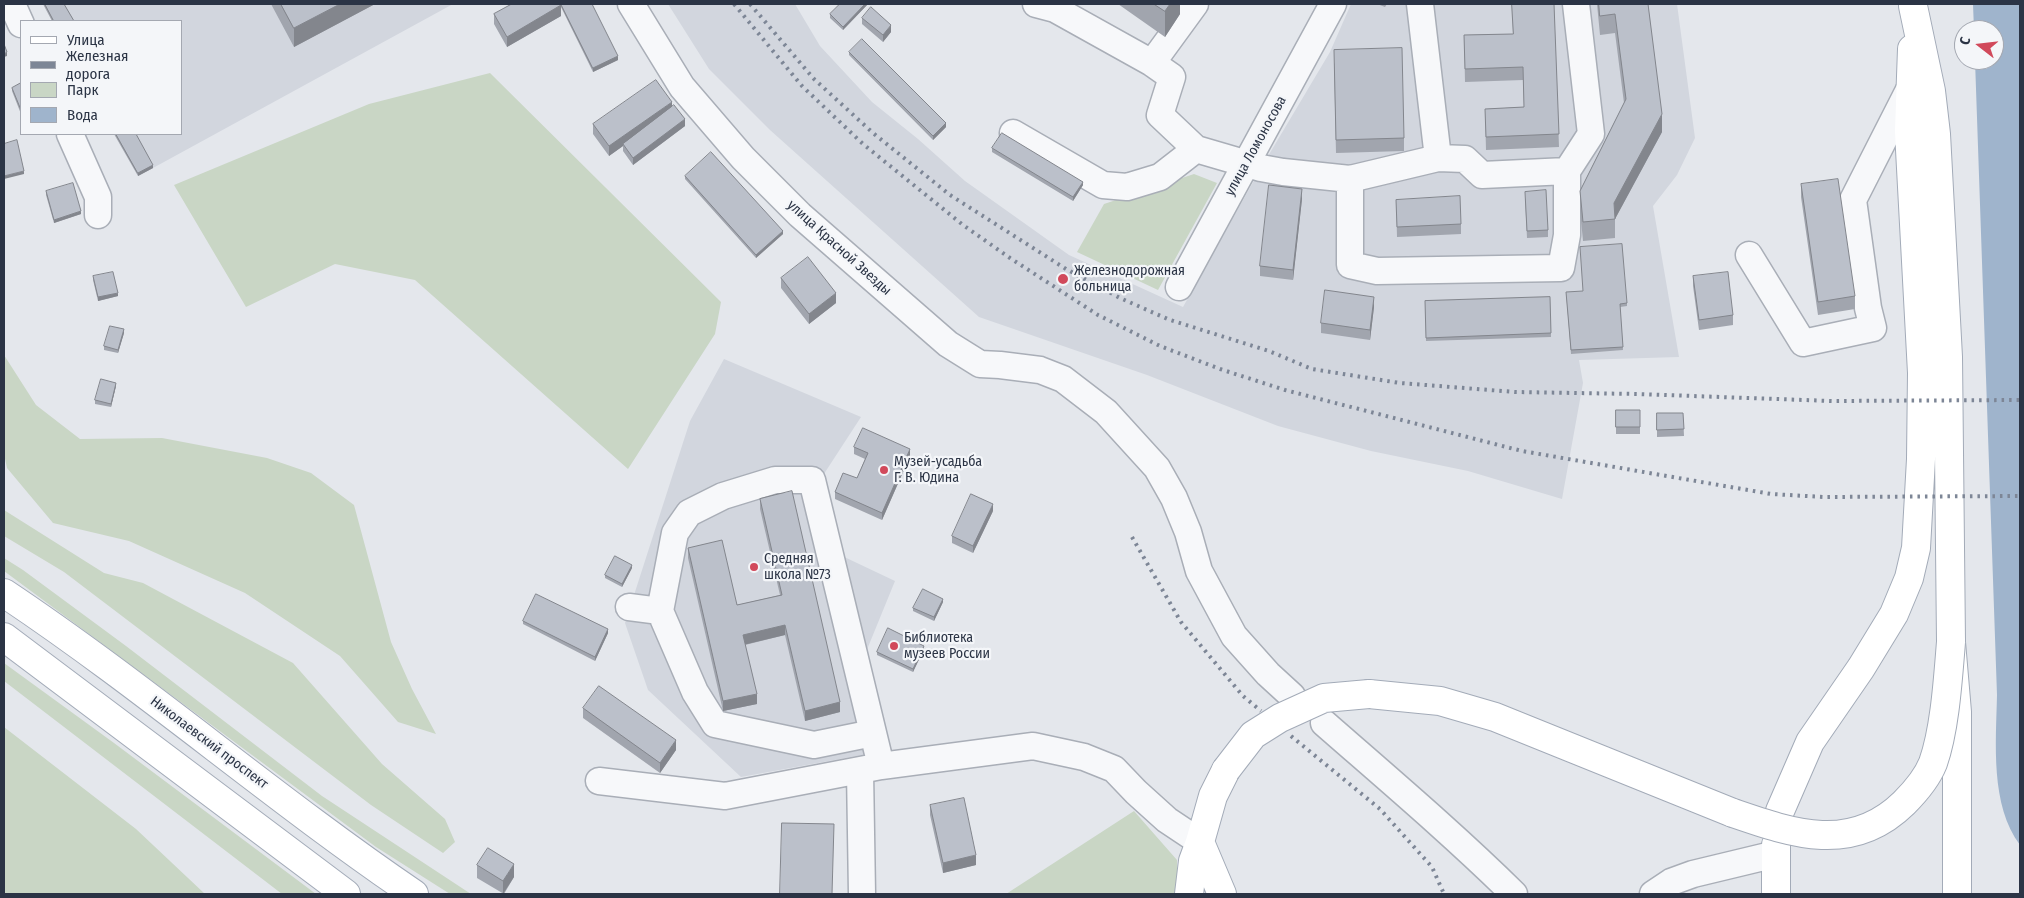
<!DOCTYPE html>
<html>
<head>
<meta charset="utf-8">
<style>
	body { margin:0 }
	#map { position:relative; width:2024px; height:898px; overflow:hidden; background:#e4e7ec; font-family:"Fira Sans Condensed",sans-serif }
	canvas { display:block }
	.frame { position:absolute; inset:0; border:5px solid #2b3445; pointer-events:none }
	.legend { position:absolute; left:20px; top:20px; width:162px; height:115px; box-sizing:border-box; background:#f4f6f9; border:1px solid #a4a8b1; margin:0; padding:6px 9px; list-style:none; font-size:15px; color:#2b3445 }
	.legend li { display:flex; align-items:center; gap:10px; height:25px }
	.legend b { width:25px; border:1px solid #a4a8b1 }
	.north { position:absolute; left:1954px; top:20px; width:50px; height:50px; box-sizing:border-box; background:#f4f6f9; border:1px solid #a4a8b1; border-radius:50%; rotate:286deg; font-size:14px; font-weight:700; line-height:20px; text-align:center; color:#2b3445 }
	.north::after { content:''; display:block; margin:auto; width:18px; height:22px; background:#d1495b; clip-path:polygon(50% 0,100% 100%,50% 72%,0 100%) }
</style>
</head>
<body>
<div id="map">
<canvas width="2024" height="898"></canvas>
<div class="frame"></div>
<ul class="legend">
<li><b style="height:6px;background:#fff"></b>Улица</li>
<li><b style="height:6px;background:#7d8696"></b>Железная дорога</li>
<li><b style="height:14px;background:#c9d6c5"></b>Парк</li>
<li><b style="height:14px;background:#9fb4cc"></b>Вода</li>
</ul>
<div class="north">С</div>
</div>
<script>
const ctx = document.querySelector('canvas').getContext('2d');
ctx.lineJoin = 'round';
function fill(path, color) {
  ctx.fillStyle = color;
  ctx.fill(path, 'evenodd');
}
function stroke(path, color, width, dash) {
  ctx.strokeStyle = color;
  ctx.lineWidth = width;
  ctx.lineCap = dash ? 'butt' : 'round';
  ctx.setLineDash(dash || []);
  ctx.stroke(path);
}
function drawText(font, color, halo, rows, align = 'center') {
  ctx.font = font + ' "Fira Sans Condensed",sans-serif';
  ctx.lineWidth = 4.5;
  ctx.setLineDash([]);
  ctx.textBaseline = 'middle';
  ctx.strokeStyle = halo;
  ctx.fillStyle = color;
  for (const [text, x, y, turn = 0] of rows) {
    ctx.save();
    ctx.translate(x, y);
    ctx.rotate((+turn || 0) * Math.PI / 180);
    ctx.textAlign = isNaN(turn) ? turn : align;
    if (halo) ctx.strokeText(text, 0, 0);
    ctx.fillText(text, 0, 0);
    ctx.restore();
  }
}
const built = new Path2D(`
	M62 4H453L153 168 134 134H181V21H72Z
	M668 4H795L820 46 872 102 918 139 965 181 1069 255 1183 307 1261 168 1330 52 1351 4H1677L1695 138 1677 175 1653 206 1679 357 1579 360 1583 383 1562 499 1468 471 1371 451 1278 426 1147 375 979 317 770 130 709 69Z
	M724 359 861 417 820 480 838 554 895 581 866 652 889 750 741 777 648 690 625 623 690 421Z`);
const green = new Path2D(`
	M490 73 721 302 715 334 628 469 415 280 335 264 246 307 174 185 369 104Z
	M1194 174 1217 183 1158 290 1077 252 1104 204Z
	M4 355 36 405 80 439 162 438 267 458 311 473 354 505 391 642 412 689 436 734 398 722 340 656 245 593 129 541 53 523 7 468 4 454Z
	M4 510 104 573 143 583 293 663 382 764 445 819 455 842 443 853 371 805 64 572 4 536Z
	M4 558 23 570 126 646 322 796 471 894H450L376 847 4 571Z
	M4 663 114 743 316 894H282L4 681Z
	M4 727 136 829 205 894H4Z
	M1134 811 1177 860V894H1006Z`);
const water = new Path2D(`
	M1973 4H2020V845C1990 805 1996 743 1997 695L1975 60H1994V30H1974Z`);
const minor = new Path2D(`
	M12 4 21 24
	M631 4 682 87 743 158 800 215 948 344 980 364 1000 365 1040 370 1063 379 1106 412 1157 468 1174 498 1188 532 1199 571 1234 636 1268 674 1292 696
	M1036 4 1055 9 1152 63 1195 4
	M1420 4 1438 158
	M1152 63 1172 77 1160 115 1196 149
	M1013 133 1103 185 1127 187 1160 177 1196 149 1261 168 1283 172 1350 179
	M70 134 98 197V215
	M1567 171 1482 175 1465 159 1438 158 1350 179V265L1377 271 1561 268 1567 235V171L1591 134 1576 4
	M1749 255 1803 343 1873 328 1868 308 1853 200 1910 88
	M1179 287 1333 4
	M629 607 660 611 675 533 689 513 723 496 775 480H812L881 766
	M660 611 695 692 715 724 814 745 873 733
	M1324 723C1388 779 1453 834 1514 894
	M860 771 862 894
	M599 781 725 796 881 766 1033 746 1084 757 1114 769 1136 792 1167 820 1200 842
	M1653 894 1671 882 1693 874 1776 854`);
const major = new Path2D(`
	M1913 6 1931 91 1936 134 1948 357 1951 642 1957 712V894
	M4 593C145 687 274 799 414 894
	M4 637 346 894
	M1369 694 1440 701 1495 717 1733 813
	M1780 811 1810 742 1861 668 1894 614 1909 578 1916 548 1921 459 1922 373 1909 131 1912 49
	M1189 894 1193 861 1200 842
	M1222 894 1200 842 1213 796 1226 770
	M1776 894V845`);
const rail = new Path2D(`
	M734 4 802 86 863 144 963 225 1010 258 1098 315 1160 346 1220 369 1285 390 1522 451 1771 494 1824 497 2020 496
	M750 4 814 79 873 133 950 195 1066 269 1120 298 1170 320 1269 351 1312 369 1400 383 1515 392 1637 394 1832 401 2020 400
	M1132 537 1181 622 1243 696 1261 711
	M1291 736 1380 809 1432 867 1444 894`);
const majorBridge = new Path2D(`
	M1226 770 1253 735 1280 718 1324 698 1369 694
	M1733 813C1794 834 1852 854 1904 803 1916 791 1927 778 1933 763 1945 729 1948 678 1951 642`);
const wall = new Path2D(`
	M43 4H64L74 21H52Z
	M271 4H375L294 47Z
	M512 4H592L618 60 593 72 561 7V16L507 47 494 24V14Z
	M840 4H868L843 30 830 18V14Z
	M1118 4H1180V14L1165 37Z
	M1377 4H1387L1385 7Z
	M1512 4H1554L1559 147 1486 150 1485 109 1524 107 1523 80 1465 82 1464 35 1513 34Z
	M1597 4H1648L1662 132 1615 219V238L1583 241 1580 210V191L1624 103 1615 33 1600 35Z
	M862 18 891 32 883 42 862 24Z
	M849 52 946 127 933 140 849 55Z
	M1334 63 1404 138V151L1336 153Z
	M21 83V114L12 91V88Z
	M672 107 685 126 633 165 623 151V146L609 156 593 134V124Z
	M114 134H136L153 168 138 176Z
	M992 148 1083 185 1073 201 992 152Z
	M685 176 783 234 756 258 685 179Z
	M1801 184 1855 296V309L1818 315 1801 197Z
	M46 191 81 214 54 223 46 195Z
	M1525 198 1548 230V237L1527 238Z
	M1302 199 1293 280 1260 276V266Z
	M1396 200 1461 224V234L1397 237Z
	M93 276 118 296 98 301 93 280Z
	M1693 276 1733 315V325L1699 330 1693 286Z
	M781 278 836 303 809 324 781 288Z
	M1566 292 1627 303V306L1620 307 1623 350 1571 354Z
	M1550 297 1551 337 1426 341 1425 301Z
	M1374 307 1370 340 1321 333V323Z
	M124 333 118 353 104 350V346Z
	M116 386 111 407 95 404V400Z
	M1616 410H1640V434H1616Z
	M1657 413H1683L1684 436 1657 437Z
	M854 447 910 456 882 520 835 499V492L857 478 865 459 854 454Z
	M760 499 840 712 805 721 785 635 745 645 757 704 723 711 688 558V548L737 605 780 595 760 509Z
	M993 511 973 553 952 543V536Z
	M632 568 622 587 605 578V575Z
	M943 602 934 621 913 611V608Z
	M523 621 608 633 595 661 523 624Z
	M924 649 913 672 877 655V652Z
	M583 708 676 750 660 773 583 718Z
	M930 805 976 865 943 873 930 815Z
	M477 865 514 877 504 894 477 878Z`);
const shadedWall = new Path2D(`
	M340 4H375L294 47V28Z
	M865 4H868L843 30V27Z
	M1170 4H1180V14L1165 37V11Z
	M561 5V16L507 47V37Z
	M891 25V32L883 42V35Z
	M7 52V56L4 57V54Z
	M618 56V60L593 72V68Z
	M672 102V112L623 144V146L609 156V146Z
	M1662 114V132L1615 219 1614 203Z
	M685 119V126L633 165V158Z
	M946 123V127L933 140V136Z
	M153 165V168L138 176V173Z
	M24 171V174L4 179V176Z
	M1083 182V185L1073 201V197Z
	M1302 189V199L1293 280V270Z
	M81 211V214L54 223V220Z
	M783 231V234L756 258V255Z
	M118 293V296L98 301V297Z
	M836 293V303L809 324V314Z
	M1374 297V307L1370 340V330Z
	M124 329V333L118 353V350Z
	M116 383V386L111 407V404Z
	M910 449V456L882 520V513Z
	M993 504V511L973 553V546Z
	M632 565V568L622 587V584Z
	M943 599V602L934 621V617Z
	M785 625V635L743 645V635Z
	M608 629V633L595 661V657Z
	M924 646V649L913 672V669Z
	M757 694V704L723 711V701Z
	M840 702V712L805 721V711Z
	M676 740V750L660 773V763Z
	M976 855V865L943 873V863Z
	M514 864V877L503 894V881Z`);
const building = new Path2D(`
	M45 4H64L74 21H54Z
	M281 4H340L294 28Z
	M512 4H560L561 5 507 37 494 14Z
	M561 4H592L618 56 593 68Z
	M840 4H865L843 27 830 14Z
	M1154 4H1170L1165 11Z
	M1512 4H1554L1559 134 1486 137 1485 109 1524 107 1523 67 1465 69 1464 35 1513 34Z
	M1599 4H1648L1662 114 1614 203 1615 219 1583 222 1580 191 1626 99 1615 14 1600 16Z
	M871 7 891 25 883 35 862 18Z
	M862 39 946 123 933 136 849 52Z
	M4 44 7 52 4 54Z
	M1402 48 1404 138 1336 140 1334 50Z
	M656 80 672 102 609 146 593 124Z
	M21 83V110L12 88Z
	M674 105 685 119 633 158 623 144Z
	M1002 133 1083 182 1073 197 992 148Z
	M116 134H136L153 165 138 173Z
	M17 140 24 171 4 176V144Z
	M711 152 783 231 756 255 685 176Z
	M1838 179 1855 296 1818 302 1801 184Z
	M73 183 81 211 54 220 46 191Z
	M1269 185 1302 189 1293 270 1260 266Z
	M1546 190 1548 230 1527 231 1525 192Z
	M1460 196 1461 224 1397 227 1396 200Z
	M1622 244 1627 303 1620 304 1623 347 1571 350 1566 292 1583 291 1580 247Z
	M808 257 836 293 809 314 781 278Z
	M113 272 118 293 98 297 93 276Z
	M1728 272 1733 315 1699 320 1693 276Z
	M1325 290 1374 297 1370 330 1321 323Z
	M1550 297 1551 333 1426 338 1425 301Z
	M110 326 124 329 118 350 104 346Z
	M101 379 116 383 111 404 95 400Z
	M1616 410H1640V427H1616Z
	M1657 413H1683L1684 429 1657 430Z
	M863 428 910 449 882 513 835 492 843 473 857 478 868 453 854 447Z
	M792 491 840 702 805 711 785 625 743 635 757 694 723 701 688 548 722 540 737 605 782 595 760 499Z
	M971 494 993 504 973 546 952 536Z
	M615 556 632 565 622 584 605 575Z
	M923 589 943 599 934 617 913 608Z
	M536 594 608 629 595 657 523 621Z
	M888 628 924 646 913 669 877 652Z
	M599 686 676 740 660 763 583 708Z
	M964 798 976 855 943 863 930 805Z
	M782 823 834 824 832 894H780Z
	M488 848 514 864 503 881 477 865Z`);
const markers = [
	[1063,279,6,"#d1495b"],
	[884,470,5,"#d1495b"],
	[754,567,5,"#d1495b"],
	[894,646,5,"#d1495b"]
];
const streetNames = [
	["улица Ломоносова",1256,146,-61],
	["улица Красной Звезды",839,248,42],
	["Николаевский проспект",209,743,37]
];
const poiNames = [
	["Железнодорожная",1074,271],
	["больница",1074,287],
	["Музей-усадьба",894,462],
	["Г. В. Юдина",894,478],
	["Средняя",764,559],
	["школа №73",764,575],
	["Библиотека",904,638],
	["музеев России",904,654]
];
fill(built, '#d2d6de');
fill(green, '#c9d6c5');
fill(water, '#9fb4cc');
stroke(minor, '#a9aeb7', 29);
stroke(major, '#a3abb8', 30);
stroke(minor, '#f7f8fa', 26);
stroke(major, '#fff', 28);
stroke(rail, '#7d8696', 4, [2.5, 5]);
stroke(majorBridge, '#a3abb8', 30, []);
stroke(majorBridge, '#fff', 28);
fill(wall, '#a1a5ae');
fill(shadedWall, '#83868d');
fill(building, '#bbc0ca');
stroke(building, '#83868d', 1);
for (const [x, y, r, color] of markers) {
  const dot = new Path2D();
  dot.arc(x, y, r, 0, 2 * Math.PI);
  ctx.fillStyle = color;
  ctx.fill(dot);
  stroke(dot, '#f4f6f9', 2);
}
drawText('14px', '#2b3445', '#f4f6f9', streetNames);
drawText('14px', '#2b3445', '#f4f6f9', poiNames, 'left');
</script>
</body>
</html>
